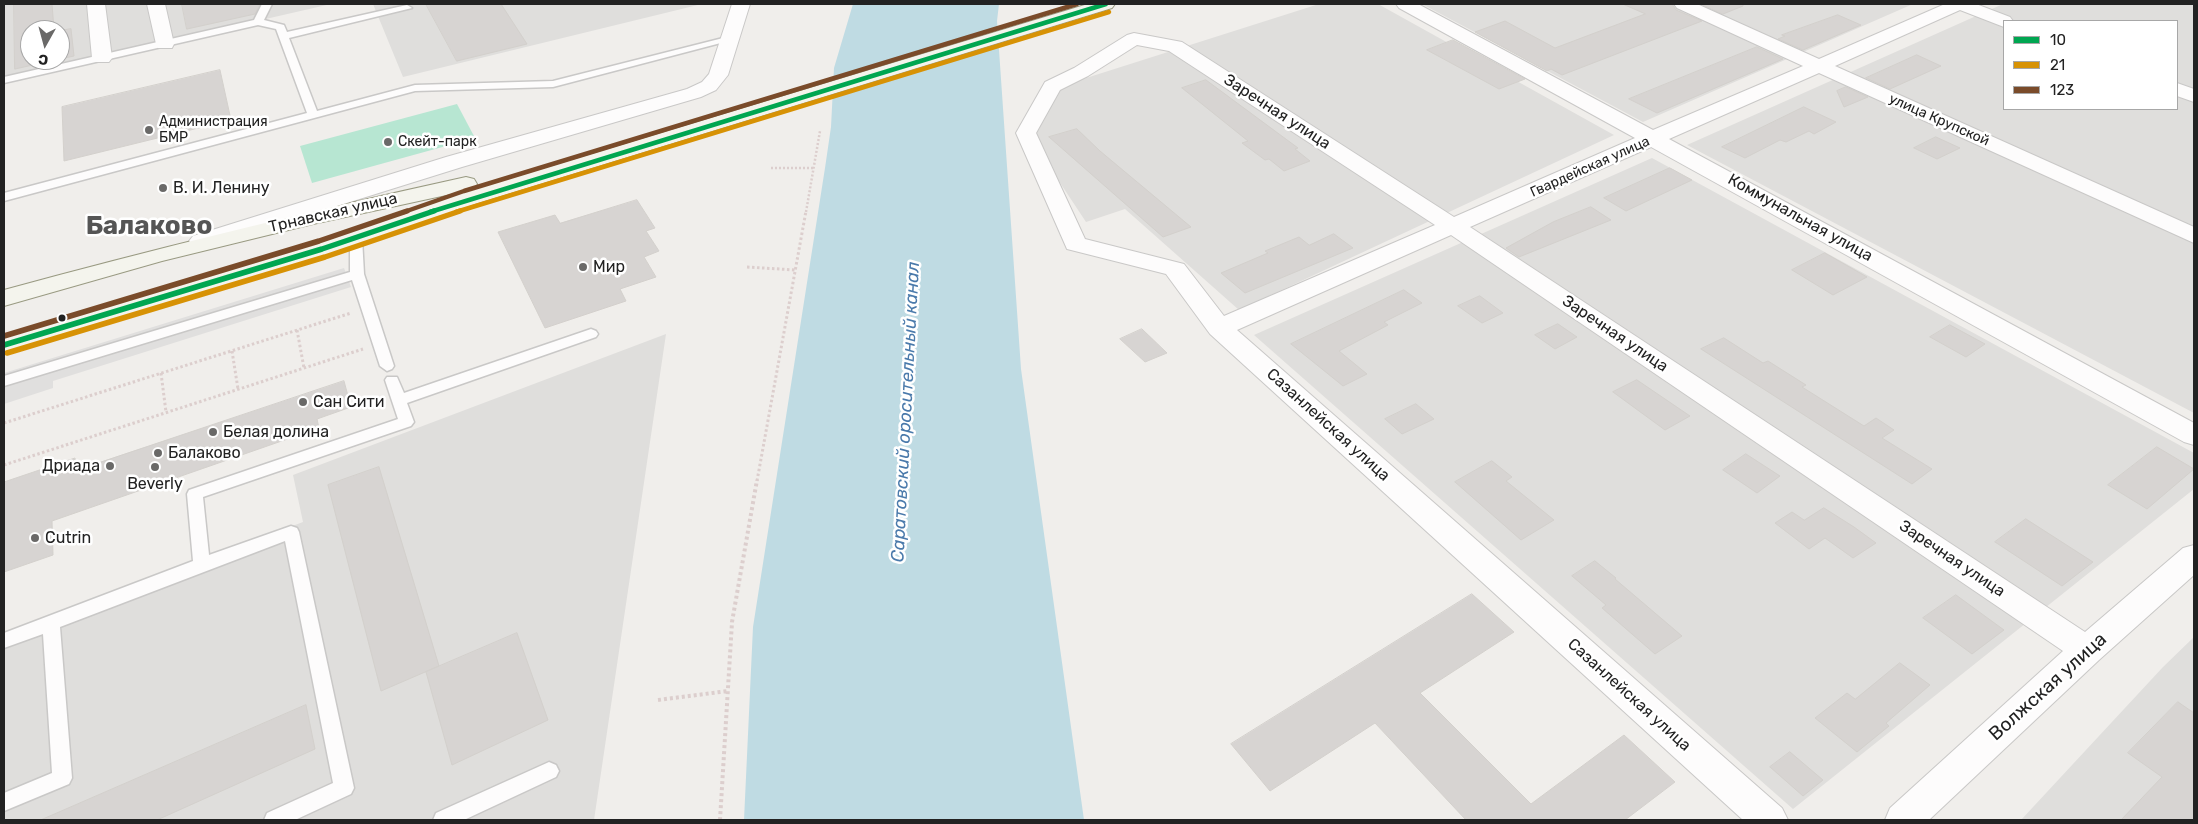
<!DOCTYPE html>
<html>
<head>
<meta charset="utf-8">
<style>
	body { margin:0 }
	#map { position:relative; width:2198px; height:824px; overflow:hidden; background:#f0eeeb; font-family:Rubik,sans-serif }
	canvas { display:block }
	.frame { position:absolute; inset:0; border:5px solid #222; pointer-events:none }
	.legend { position:absolute; left:2003px; top:20px; width:175px; height:90px; box-sizing:border-box; background:#fff; border:1px solid #a7a7a7; margin:0; padding:6px 9px; list-style:none; font-size:15px; color:#222 }
	.legend li { display:flex; align-items:center; gap:10px; height:25px }
	.legend b { width:25px; border:1px solid #a7a7a7 }
	.north { position:absolute; left:20px; top:20px; width:50px; height:50px; box-sizing:border-box; background:#fff; border:1px solid #a7a7a7; border-radius:50%; rotate:187deg; font-size:14px; font-weight:700; line-height:20px; text-align:center; color:#222 }
	.north::after { content:''; display:block; margin:auto; width:18px; height:22px; background:#6a6968; clip-path:polygon(50% 0,100% 100%,50% 72%,0 100%) }
</style>
</head>
<body>
<div id="map">
<canvas width="2198" height="824"></canvas>
<div class="frame"></div>
<ul class="legend">
<li><b style="height:6px;background:#00a651"></b>10</li>
<li><b style="height:6px;background:#d79205"></b>21</li>
<li><b style="height:6px;background:#7a4b2a"></b>123</li>
</ul>
<div class="north">С</div>
</div>
<script>
const ctx = document.querySelector('canvas').getContext('2d');
ctx.lineJoin = 'round';
function fill(path, color) {
  ctx.fillStyle = color;
  ctx.fill(path, 'evenodd');
}
function stroke(path, color, width, dash) {
  ctx.strokeStyle = color;
  ctx.lineWidth = width;
  ctx.lineCap = dash ? 'butt' : 'round';
  ctx.setLineDash(dash || []);
  ctx.stroke(path);
}
function drawText(font, color, halo, rows, align = 'center') {
  ctx.font = font + ' Rubik,sans-serif';
  ctx.lineWidth = 5;
  ctx.setLineDash([]);
  ctx.textBaseline = 'middle';
  ctx.strokeStyle = halo;
  ctx.fillStyle = color;
  for (const [text, x, y, turn = 0] of rows) {
    ctx.save();
    ctx.translate(x, y);
    ctx.rotate((+turn || 0) * Math.PI / 180);
    ctx.textAlign = isNaN(turn) ? turn : align;
    if (halo) ctx.strokeText(text, 0, 0);
    ctx.fillText(text, 0, 0);
    ctx.restore();
  }
}
const residential = new Path2D(`
	M4 4H331L4 79ZM30 30H60V60H30Z
	M373 4H702L403 77Z
	M1319 4H1378L1614 135 1239 310 1125 209 1086 222 1041 154 1035 129 1061 86Z
	M1422 4H1913L1643 122Z
	M2003 4H2194V413L1687 145ZM2004 21H2177V109H2004Z
	M1652 158 2194 453V489L1793 809 1254 335Z
	M666 334 594 820H4V635L303 522 293 475Z
	M2194 637V820H2021L2163 667Z`);
const pitch = new Path2D(`
	M457 104 475 138 312 183 300 146Z`);
const parking = new Path2D(`
	M344 268 351 287 53 381V388L4 404V373Z`);
const water = new Path2D(`
	M853 4H999L997 21 1021 369 1084 820H744L753 627 825 168 831 127 834 68Z`);
const building = new Path2D(`
	M14 4H52L54 30H30V60H55L15 69Z
	M182 4H260L255 14 187 29Z
	M426 4H501L527 44 457 61Z
	M1623 4H1672L1676 10 1702 21 1562 75 1551 69 1547 71 1475 32 1505 21 1555 48 1645 14Z
	M1701 4H1743V6L1723 14Z
	M1838 15 1861 25 1803 50 1778 39 1785 36 1782 35Z
	M71 29 74 56 60 59V31Z
	M1453 40 1525 79 1499 89 1427 50Z
	M1757 47 1783 59 1657 113 1629 99Z
	M1917 55 1941 66 1890 89 1866 78Z
	M220 70 231 120 64 161 62 107Z
	M1206 80 1298 148 1295 149 1310 161 1284 171 1269 159 1265 160 1242 143 1248 141 1182 88Z
	M1846 87 1868 97 1844 107 1837 91Z
	M1804 107 1836 122 1814 134 1809 131 1786 142 1780 140 1745 158 1722 147Z
	M1077 129 1100 151 1191 227 1163 237 1049 137Z
	M1936 137 1960 148 1937 159 1914 148Z
	M1670 168 1692 180 1626 211 1604 198Z
	M637 200 655 228 646 231 659 251 644 257 656 277 620 289 626 301 545 328 498 232 555 215 560 223Z
	M1591 207 1611 220 1519 257 1506 248 1553 222Z
	M1334 234 1353 248 1245 293 1221 273 1268 253 1265 251 1299 237 1309 245Z
	M1825 253 1867 277 1833 295 1792 270Z
	M1404 290 1422 303 1384 322 1388 325 1339 351 1367 374 1343 386 1291 344Z
	M1480 296 1503 313 1482 323 1458 306Z
	M1558 324 1577 337 1555 349 1535 335Z
	M1950 325 1985 344 1966 357 1930 337Z
	M1142 329 1167 353 1145 362 1120 339Z
	M1724 338 1763 363 1768 361 1806 385 1802 387 1864 426 1876 418 1894 430 1882 438 1932 469 1912 484 1701 349Z
	M1637 380 1665 399 1690 416 1665 430 1613 392Z
	M344 381 351 407 317 419 319 428 52 521 53 555 4 572V482L75 458 76 470Z
	M1416 404 1434 419 1402 434 1385 419Z
	M2157 447 2194 469 2147 509 2108 485Z
	M1746 454 1780 476 1757 493 1723 470Z
	M1492 461 1512 477 1506 481 1554 520 1521 540 1455 482Z
	M379 467 439 666 381 691 328 485Z
	M1824 508 1854 527 1876 543 1853 558 1825 538 1809 549 1775 523 1792 512 1804 520Z
	M2026 519 2093 562 2062 586 1995 542Z
	M1595 561 1616 578 1615 579 1682 636 1655 654 1602 608 1606 605 1572 576Z
	M1472 594 1514 632 1420 693 1531 804 1624 735 1675 782 1625 820H1466L1375 723 1270 791 1231 744Z
	M1956 595 2004 630 1972 654 1923 618Z
	M517 633 548 720 452 765 426 672Z
	M1900 663 1930 685 1886 723 1889 726 1857 752 1815 718 1847 693 1855 699Z
	M2178 702 2194 713V820H2121L2162 777 2128 753Z
	M306 705 315 749 157 820H41Z
	M1790 752 1823 780 1803 796 1770 767Z`);
const pathFar2 = new Path2D(`
	M771 168H813
	M806 212 820 131`);
const pathFar1 = new Path2D(`
	M747 267 795 270
	M297 330 304 368
	M232 351 238 389
	M161 373 166 412
	M4 423 351 313
	M4 465 363 349
	M757 481 806 211`);
const path = new Path2D(`
	M658 700 728 691
	M720 820 732 622 757 480`);
const lane = new Path2D(`
	M262 4H272L264 20 284 25 287 32 407 5 412 8 289 38 317 111 415 85 553 81 731 36 736 39 553 87 415 91 4 201V193L307 113 276 29 258 25 4 83V77L254 20Z
	M356 234 362 238 364 274 394 366 392 369 387 371 380 366 352 280 4 386V376L350 272V238Z
	M591 329 596 331 598 334 596 337 407 403 414 422 411 426 203 497 209 555 291 526 297 528 299 532 354 788 351 794 295 820H264L267 813 333 783 285 541 60 627 72 778 69 784 4 811V793L52 773 43 634 4 648V633L193 561 187 494 189 490 398 419 385 380 387 377H397L404 393Z
	M549 762 556 765 559 771 556 777 464 820H433L436 813Z`);
const street = new Path2D(`
	M87 4H105L112 58 109 62H95L92 58Z
	M147 4H165L174 44 172 48H158L156 44Z
	M732 4H750L728 75 716 90 701 97 462 167 209 246 201 248 193 246 189 241 193 236 446 157 687 89 702 82 709 74Z
	M1396 4H1418L1653 130 1803 66 1677 8 1674 4H1697L1819 59 1945 4H1976L2010 17 2013 21H2004V27L1960 10 1835 66 2194 227V243L1819 73 1669 139 2194 423V445L2184 442 1651 147 1470 227 2085 632 2183 548 2194 545V575L2099 660 1929 820H1885L1890 808 2063 651 1451 235 1237 330 1782 808 1788 820H1743L1210 334 1166 274 1067 249 1016 133 1045 82 1074 68 1127 35 1134 33 1182 42 1454 217 1635 138 1399 8ZM1137 45 1169 51 1435 225 1224 316 1184 264 1085 239 1036 133 1060 90 1088 76Z
	M2177 83 2194 89V102L2177 96Z`);
const secondary = new Path2D(`
	M1088 4H1115L1112 8 475 204 330 254 4 353V336L314 244 459 194Z
	M466 177 474 179 477 184 474 189 313 224 162 261 4 306V290C157 248 311 211 466 177Z`);
const bus1Far1 = new Path2D(`
	M430 212 1106 4`);
const bus1 = new Path2D(`
	M4 345 322 249 434 211`);
const bus2Far1 = new Path2D(`
	M456 212 1109 12`);
const bus2 = new Path2D(`
	M7 353 325 257 460 211`);
const bus3Far1 = new Path2D(`
	M404 212 464 191 1077 4`);
const bus3 = new Path2D(`
	M4 336 319 241 407 211`);
const markers = [
	[149,130,5,"#6a6968"],
	[388,142,5,"#6a6968"],
	[163,188,5,"#6a6968"],
	[583,267,5,"#6a6968"],
	[62,318,4.5,"#222"],
	[303,402,5,"#6a6968"],
	[213,432,5,"#6a6968"],
	[158,453,5,"#6a6968"],
	[110,466,5,"#6a6968"],
	[155,467,5,"#6a6968"],
	[35,538,5,"#6a6968"]
];
const farStreetnames = [
	["улица Крупской",1939,120,24],
	["Гвардейская улица",1590,167,-24]
];
const farPoinames = [
	["Администрация",159,122],
	["БМР",159,138],
	["Скейт-парк",398,142]
];
const streetNames = [
	["Заречная улица",1277,112,33],
	["Трнавская улица",333,213,-13],
	["Коммунальная улица",1800,218,29],
	["Заречная улица",1615,334,34],
	["Сазанлейская улица",1328,425,42],
	["Заречная улица",1952,559,34],
	["Сазанлейская улица",1629,695,42]
];
const poiNames = [
	["В. И. Ленину",173,188],
	["Мир",593,267],
	["Сан Сити",313,402],
	["Белая долина",223,432],
	["Балаково",168,453],
	["Дриада",100,466,"right"],
	["Beverly",155,484,"center"],
	["Cutrin",45,538]
];
const waterNames = [
	["Саратовский оросительный канал",906,412,-87]
];
const nearStreetnames = [
	["Волжская улица",2048,687,-42]
];
const townNames = [
	["Балаково",149,226]
];
fill(residential, '#dfdedc');
fill(pitch, '#b7e6d2');
fill(parking, '#e0dfde');
fill(water, '#bfdbe3');
fill(building, '#d7d4d2');
stroke(building, '#d3d0cc', 1);
stroke(lane, '#c9c8c7', 3);
stroke(street, '#c9c8c7', 2);
stroke(secondary, '#999a82', 2);
stroke(pathFar2, '#dccecd', 2.5, [2, 2]);
stroke(pathFar1, '#dccecd', 3, [2.5, 2.5]);
stroke(path, '#dccecd', 4, [3, 3]);
fill(lane, '#fdfcfc');
fill(street, '#fdfcfc');
fill(secondary, '#f4f4ed');
stroke(bus1Far1, '#00a651', 4.5);
stroke(bus1, '#00a651', 5.5);
stroke(bus2Far1, '#d79205', 4.5);
stroke(bus2, '#d79205', 5.5);
stroke(bus3Far1, '#7a4b2a', 4.5);
stroke(bus3, '#7a4b2a', 5.5);
for (const [x, y, r, color] of markers) {
  const dot = new Path2D();
  dot.arc(x, y, r, 0, 2 * Math.PI);
  ctx.fillStyle = color;
  ctx.fill(dot);
  stroke(dot, '#fff', 2);
}
drawText('14px', '#222', '#fff', farStreetnames);
drawText('14px', '#222', '#fff', farPoinames, 'left');
drawText('16px', '#222', '#fff', streetNames);
drawText('16px', '#222', '#fff', poiNames, 'left');
drawText('italic 18px', '#4a7aab', '#fff', waterNames);
drawText('19px', '#222', '#fff', nearStreetnames);
drawText('bold 26px', '#555', '#fff', townNames);
</script>
</body>
</html>
